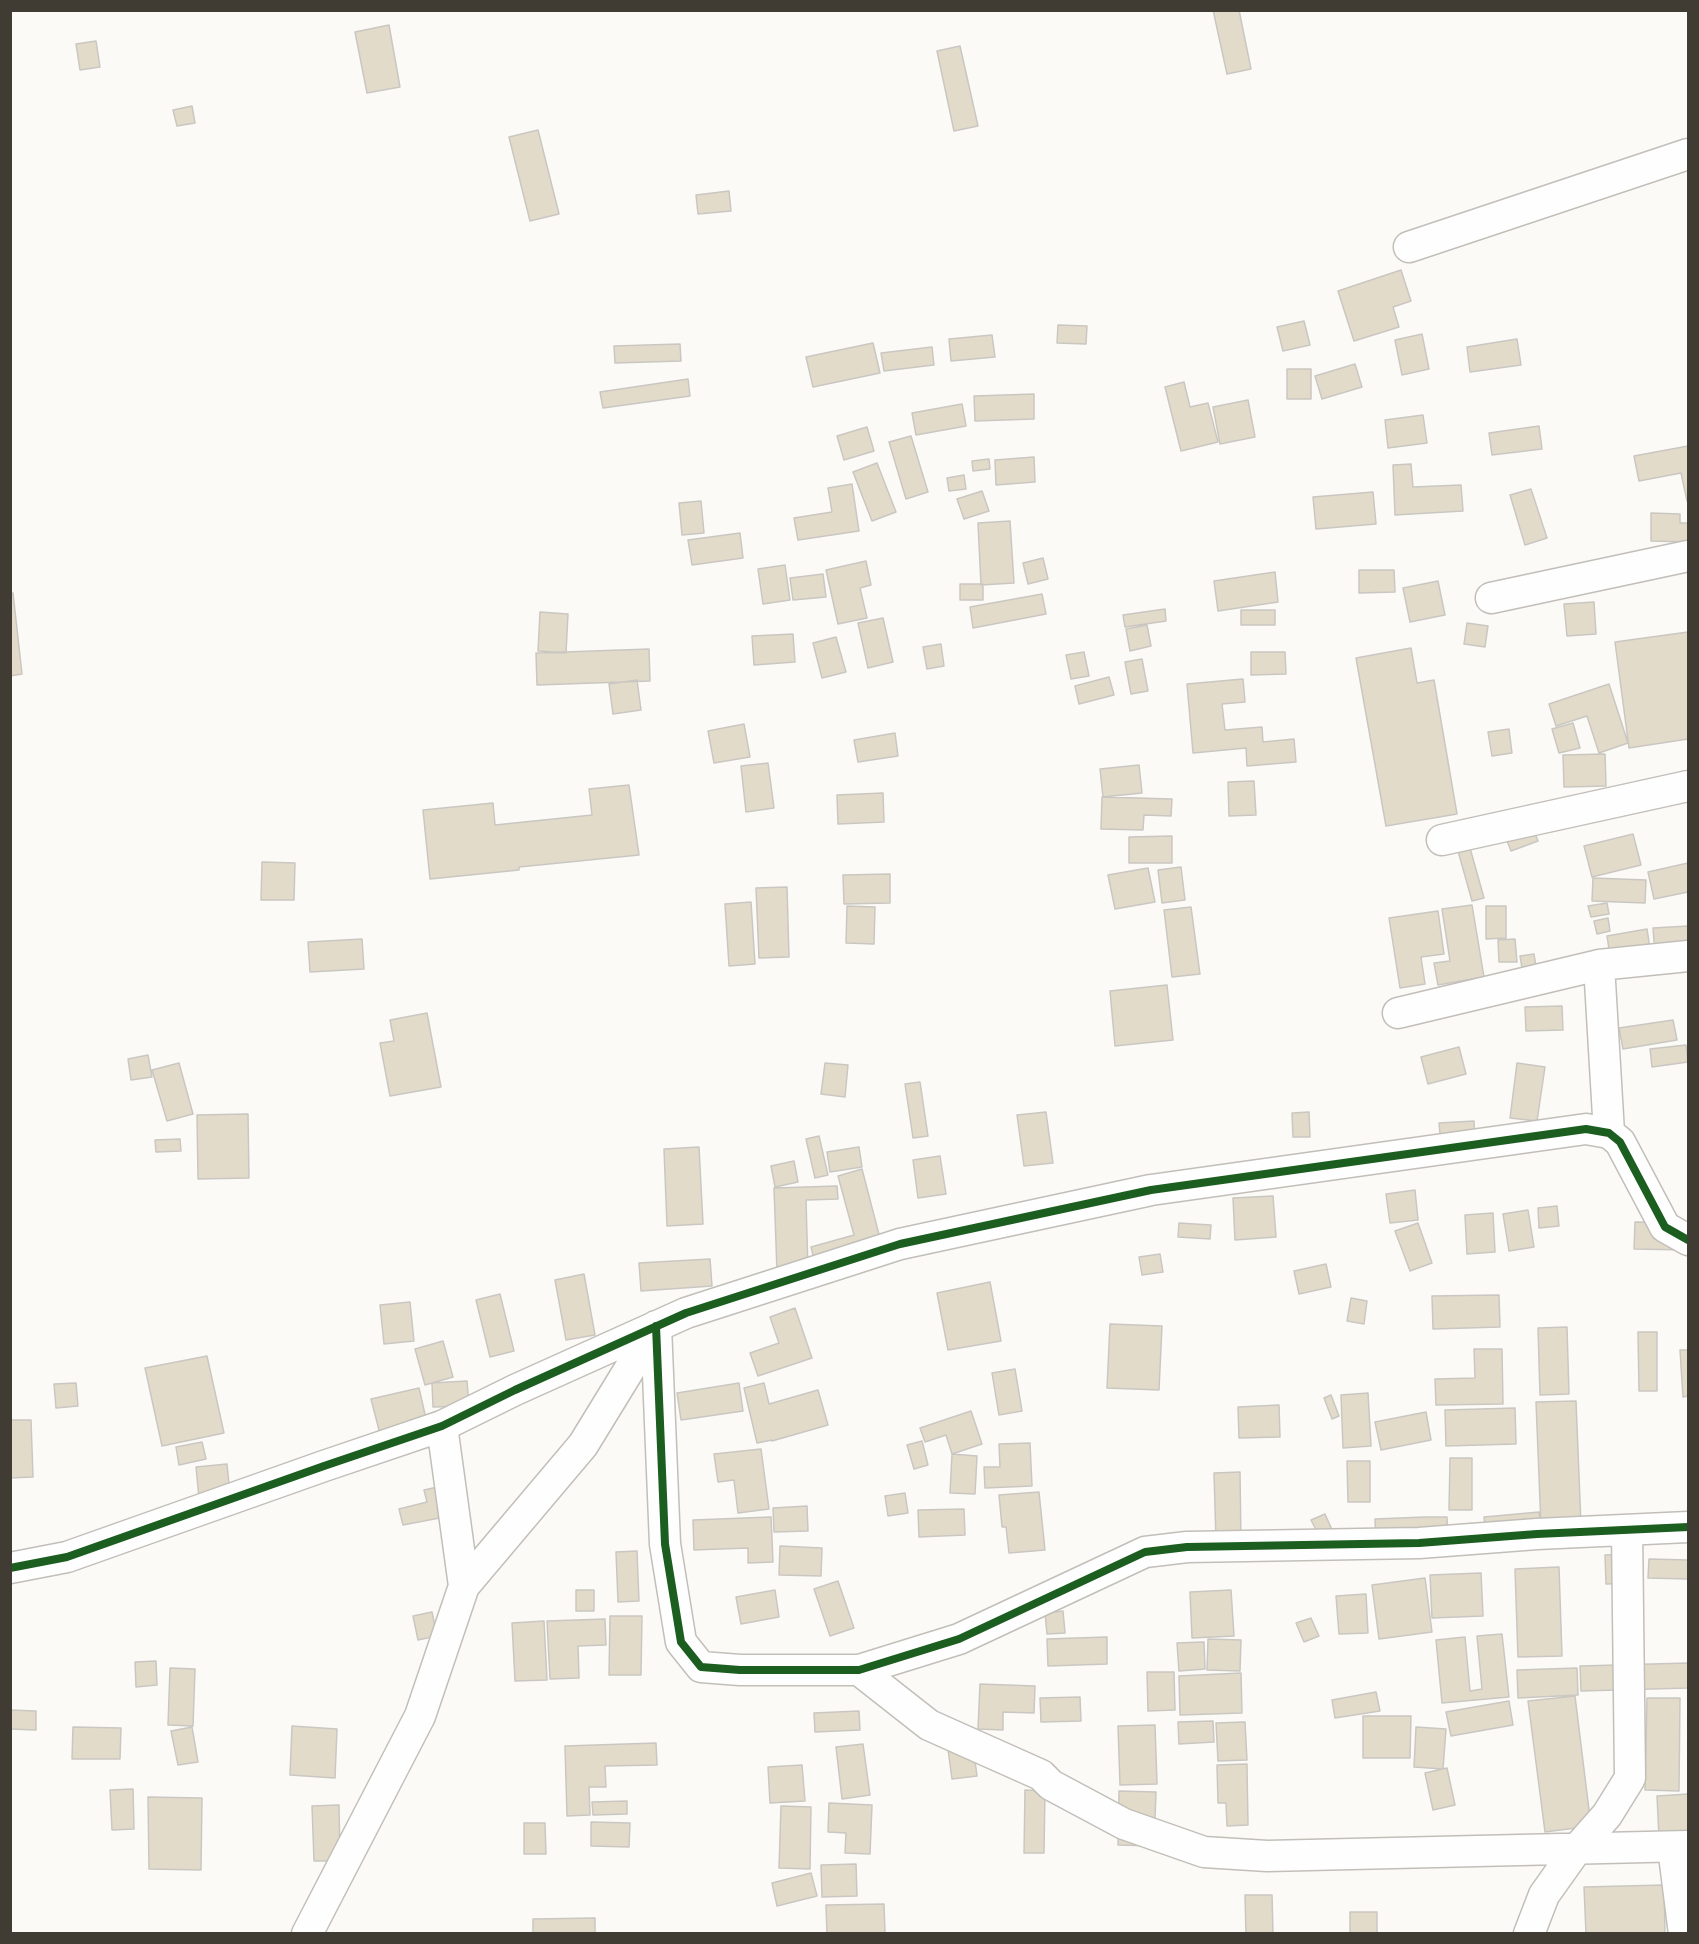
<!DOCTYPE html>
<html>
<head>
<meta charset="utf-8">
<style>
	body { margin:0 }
	#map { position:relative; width:1699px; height:1944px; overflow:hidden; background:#fcfaf7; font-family:Karla,sans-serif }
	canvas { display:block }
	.frame { position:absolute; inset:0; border:12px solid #403c33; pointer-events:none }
</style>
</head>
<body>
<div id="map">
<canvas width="1699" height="1944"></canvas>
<div class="frame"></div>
</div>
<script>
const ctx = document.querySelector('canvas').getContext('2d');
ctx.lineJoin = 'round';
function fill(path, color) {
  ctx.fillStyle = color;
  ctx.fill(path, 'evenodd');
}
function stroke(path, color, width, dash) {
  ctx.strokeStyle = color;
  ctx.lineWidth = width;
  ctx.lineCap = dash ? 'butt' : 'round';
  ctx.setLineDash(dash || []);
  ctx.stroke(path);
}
const building = new Path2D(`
	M1213 10H1239L1251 69 1227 74Z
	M389 25 400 87 367 93 355 32Z
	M96 41 100 67 80 70 76 44Z
	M960 46 978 126 954 131 937 51Z
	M192 106 195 123 177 126 173 110Z
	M538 130 559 214 530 221 509 137Z
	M729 191 731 211 698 214 696 195Z
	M1401 270 1411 301 1393 307 1399 327 1354 341 1338 291Z
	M1304 321 1310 345 1283 351 1277 327Z
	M1058 325 1087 326 1086 344 1057 343Z
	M1422 334 1429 369 1402 375 1395 340Z
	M992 335 995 357 951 361 949 339Z
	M1517 339 1521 365 1470 372 1467 347Z
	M873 343 880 373 813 387 806 357Z
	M680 344 681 361 615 363 614 346Z
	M932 347 934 365 884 371 881 353Z
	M1355 364 1362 387 1322 399 1315 376Z
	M1287 369H1311V399H1287Z
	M688 379 690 396 603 408 600 392Z
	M1184 382 1190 407 1208 403 1218 442 1181 451 1165 387Z
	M1034 394V419L975 421 974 396Z
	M1248 400 1255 437 1220 444 1213 407Z
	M962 404 966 426 916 435 912 413Z
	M1423 415 1427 443 1388 448 1385 420Z
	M1539 426 1542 449 1492 455 1489 433Z
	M867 427 874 451 844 460 837 436Z
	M911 436 928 492 906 499 889 442Z
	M1688 446V501H1687L1681 473 1639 481 1634 456Z
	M1034 457 1035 482 996 485 995 460Z
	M989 459 990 469 973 471 972 461Z
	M877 463 896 512 872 521 853 472Z
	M1411 464 1413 487 1461 485 1463 511 1395 515 1393 465Z
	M964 475 966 489 949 491 947 478Z
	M852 484 859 531 798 540 794 518 832 512 828 488Z
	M1531 489 1547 538 1525 545 1510 495Z
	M982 491 989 511 964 519 957 499Z
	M1373 492 1376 524 1316 529 1313 497Z
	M701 501 704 533 682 535 679 503Z
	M1651 513 1680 514V523H1688V542L1651 541Z
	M1010 521 1014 583 981 585 978 523Z
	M740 533 743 558 692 565 688 540Z
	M1043 558 1048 579 1028 584 1023 563Z
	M866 561 871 585 860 588 867 618 838 624 826 570Z
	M785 565 790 600 763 604 758 569Z
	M1359 570H1394L1395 592 1359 593Z
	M1275 572 1278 602 1218 611 1214 581Z
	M823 574 826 597 793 600 790 578Z
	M1438 581 1445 615 1410 622 1403 588Z
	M960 584H983V600H960Z
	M10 593H13L22 674 10 676Z
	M1042 594 1046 614 973 628 970 607Z
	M1594 602 1596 634 1567 636 1564 604Z
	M1165 609 1166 621 1125 627 1123 615Z
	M1241 610H1275V625H1241Z
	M540 612 568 614 566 653 538 651Z
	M883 618 893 662 868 668 858 623Z
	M1467 623 1488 626 1485 647 1464 644Z
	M1147 625 1151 646 1130 651 1126 629Z
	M1688 632V739L1629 748 1615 642Z
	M793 634 795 662 754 665 752 636Z
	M836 637 846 672 822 678 813 643Z
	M941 644 944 666 927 669 923 647Z
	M1411 648 1417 683 1434 680 1457 814 1386 826 1356 658Z
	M649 649 650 681 537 685 536 653Z
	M1084 652 1089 676 1071 679 1066 655Z
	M1251 652H1285L1286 674 1251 675Z
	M1142 659 1148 691 1131 694 1125 662Z
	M1109 677 1114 695 1079 704 1075 686Z
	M1243 679 1245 702 1222 704 1225 730 1262 727 1263 742 1294 739 1296 762 1247 766 1246 748 1193 753 1187 684Z
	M637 680 641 710 613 714 609 684Z
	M1609 684 1628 743 1599 753 1587 716 1556 726 1549 704Z
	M1573 723 1580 748 1559 753 1552 729Z
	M744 724 750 757 714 763 708 731Z
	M1509 729 1512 753 1492 756 1488 732Z
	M895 733 898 756 858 762 854 740Z
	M1605 754 1606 786 1564 787 1563 755Z
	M768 763 774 808 746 812 741 766Z
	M1139 765 1142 793 1103 797 1100 769Z
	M1254 781 1256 815 1229 816 1228 782Z
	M629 785 639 855 519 867V870L430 879 423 810 493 803 495 825 592 815 589 789Z
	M883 793 884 822 838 824 837 795Z
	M1102 797 1172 799 1171 816 1144 815 1143 830 1101 829Z
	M1531 823 1538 841 1511 851 1504 833Z
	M1633 834 1641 865 1592 877 1584 846Z
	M1172 836V863H1129V837Z
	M1470 848 1484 898 1472 901 1458 851Z
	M262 862 295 863 294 900H261Z
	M1688 863V892L1654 899 1648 872Z
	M1181 867 1185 900 1162 903 1158 870Z
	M1148 868 1155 902 1115 909 1108 875Z
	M890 874V903L844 904 843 875Z
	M1593 878 1646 880 1645 903 1592 901Z
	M787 887 789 957 759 958 756 888Z
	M751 902 755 964 729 966 725 904Z
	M1607 903 1609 914 1591 917 1588 906Z
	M1472 905 1484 977 1438 985 1434 963 1450 961 1442 909Z
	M847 906 875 907 874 944 846 943Z
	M1486 906H1506V938L1486 939Z
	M1191 907 1200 974 1172 977 1164 910Z
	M1438 911 1444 954 1421 957 1425 984 1400 988 1389 918Z
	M1608 918 1610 931 1597 934 1594 921Z
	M1688 926V951L1655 953 1653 928Z
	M1647 929 1651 955 1611 962 1607 936Z
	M362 939 364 969 310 972 308 942Z
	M1515 939 1517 962H1499L1498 940Z
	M1534 954 1536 967 1522 968 1520 956Z
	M1167 985 1173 1040 1115 1046 1110 991Z
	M1562 1006 1563 1030 1526 1031 1525 1007Z
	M427 1013 441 1087 390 1096 380 1043 394 1041 390 1020Z
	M1673 1020 1677 1040 1623 1049 1619 1028Z
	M1686 1045 1688 1062 1652 1067 1650 1049Z
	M1459 1047 1466 1074 1428 1084 1421 1057Z
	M148 1055 152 1077 131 1080 128 1059Z
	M179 1063 193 1114 167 1121 152 1070Z
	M825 1063 848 1065 845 1097 821 1094Z
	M1517 1063 1545 1067 1537 1121 1510 1118Z
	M920 1082 928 1136 913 1138 905 1084Z
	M1046 1112 1053 1163 1024 1166 1017 1115Z
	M1309 1112 1310 1137H1293L1292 1113Z
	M248 1114 249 1178 198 1179 197 1115Z
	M1474 1121 1475 1142 1441 1144 1439 1123Z
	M819 1136 828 1175 815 1178 806 1139Z
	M180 1139 181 1151 156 1152 155 1140Z
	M699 1147 703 1224 667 1226 664 1149Z
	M859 1147 862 1167 830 1172 827 1152Z
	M940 1156 946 1194 918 1198 913 1160Z
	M794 1161 798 1182 775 1187 771 1166Z
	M862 1169 882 1246 815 1263 811 1247 854 1235 838 1176Z
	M837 1186 838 1199 806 1200 808 1271 777 1272 774 1188Z
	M1415 1190 1418 1220 1390 1223 1386 1194Z
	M1273 1196 1276 1237 1235 1240 1233 1198Z
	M1557 1206 1559 1226 1539 1228 1538 1208Z
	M1528 1210 1534 1247 1509 1251 1503 1214Z
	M1493 1213 1495 1252 1467 1254 1465 1215Z
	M1635 1222 1688 1223V1250L1634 1249Z
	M1179 1223 1211 1225 1210 1239 1178 1237Z
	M1418 1223 1432 1263 1410 1271 1395 1231Z
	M1160 1254 1163 1272 1142 1275 1139 1257Z
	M710 1259 712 1286 641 1291 639 1263Z
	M1326 1264 1331 1287 1299 1294 1294 1271Z
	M584 1274 595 1335 566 1340 555 1280Z
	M990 1282 1001 1341 948 1350 937 1293Z
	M500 1294 514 1351 490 1357 476 1300Z
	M1499 1295 1500 1327 1433 1329 1432 1296Z
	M1351 1298 1367 1301 1364 1324 1347 1321Z
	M410 1302 414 1341 384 1344 380 1305Z
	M795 1308 812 1358 758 1376 750 1353 779 1343 770 1317Z
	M1110 1324 1162 1326 1159 1390 1107 1388Z
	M1567 1327 1569 1394 1540 1395 1538 1328Z
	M1638 1332H1657V1391H1639Z
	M443 1341 453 1377 425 1385 415 1349Z
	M1474 1349H1502L1503 1404 1436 1405 1435 1379 1475 1378Z
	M1680 1350H1688V1396L1683 1397Z
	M207 1356 224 1433 162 1446 145 1368Z
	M1015 1369 1022 1411 999 1415 992 1373Z
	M467 1381 469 1406 433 1407 432 1383Z
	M76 1383 78 1406 56 1408 54 1384Z
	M739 1383 743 1411 681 1420 677 1393Z
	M764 1383 769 1404 818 1390 828 1425 772 1441V1440L757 1443 744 1388Z
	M419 1388 427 1423 380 1434 371 1399Z
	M1368 1393 1371 1446 1343 1448 1341 1395Z
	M1331 1395 1339 1416 1332 1419 1324 1398Z
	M1576 1401 1581 1525 1541 1526 1536 1402Z
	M1279 1405 1280 1437 1239 1438 1238 1407Z
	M1515 1408 1516 1444 1446 1446 1445 1410Z
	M971 1411 982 1444 952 1454 946 1435 925 1442 920 1428Z
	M1426 1412 1431 1440 1381 1450 1375 1422Z
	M10 1420H31L33 1477 10 1478Z
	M922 1441 928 1465 914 1469 907 1445Z
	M202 1442 206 1459 179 1465 176 1447Z
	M1030 1443 1032 1486 985 1488 984 1467H1000L999 1444Z
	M761 1449 769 1509 738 1513 734 1480 718 1482 714 1454Z
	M952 1454 977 1456 975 1494 950 1493Z
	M1450 1458H1472V1510H1449Z
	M1347 1461H1370V1502H1348Z
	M227 1464 230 1494 199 1498 196 1467Z
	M1240 1472 1241 1540 1216 1541 1214 1473Z
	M442 1486 450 1516 403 1525 399 1509 427 1502 424 1490Z
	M1039 1492 1045 1550 1009 1553 1006 1527H1002L999 1495Z
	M905 1493 908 1513 888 1516 885 1496Z
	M807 1506 808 1531 774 1532 773 1508Z
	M964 1509 965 1535 919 1537 918 1510Z
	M1539 1512 1541 1528 1486 1534 1484 1517Z
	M1325 1514 1333 1532 1320 1538 1311 1520Z
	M771 1517 773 1562 748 1563V1548L694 1550 693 1520Z
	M1425 1517H1447L1448 1540 1376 1544 1375 1519Z
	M780 1546 822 1548 821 1576 779 1575Z
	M637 1551 639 1601 618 1602 616 1552Z
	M1641 1554 1642 1583 1606 1584 1605 1555Z
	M1649 1559 1688 1560V1579L1648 1578Z
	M1559 1567 1562 1656 1518 1657 1515 1569Z
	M1481 1573 1483 1616 1432 1618 1430 1575Z
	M1425 1578 1432 1632 1379 1639 1372 1585Z
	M838 1581 854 1628 830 1636 814 1589Z
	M576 1590H594V1611H576Z
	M775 1590 779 1617 741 1624 736 1597Z
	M1231 1590 1234 1636 1192 1638 1190 1592Z
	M1366 1594 1368 1633 1339 1634 1336 1596Z
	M1063 1611 1065 1633 1047 1634 1045 1613Z
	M432 1612 437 1636 418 1640 413 1616Z
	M610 1616H642L641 1675H609Z
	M1311 1618 1319 1636 1304 1642 1296 1623Z
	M605 1619 606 1645 578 1646 579 1678 550 1679 547 1621Z
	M544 1621 547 1680 515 1681 512 1623Z
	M1502 1634 1509 1697 1442 1703 1436 1640 1465 1637 1470 1691 1482 1689 1477 1636Z
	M1107 1637V1664L1048 1666 1047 1639Z
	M1208 1639 1241 1640 1240 1671 1207 1670Z
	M1204 1642 1205 1669 1179 1671 1177 1643Z
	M156 1661 157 1685 136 1687 135 1662Z
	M1688 1663V1688L1581 1691 1580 1666Z
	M170 1668 195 1669 193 1726 168 1725Z
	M1577 1668 1578 1695 1518 1698 1517 1670Z
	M1147 1672H1174L1175 1710 1148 1711Z
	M1241 1673 1242 1713 1180 1715 1179 1676Z
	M980 1684 1035 1686 1034 1713 1003 1712V1730L978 1729Z
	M1376 1692 1380 1711 1335 1718 1332 1700Z
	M1575 1696 1591 1826 1545 1832 1528 1701Z
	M1080 1697 1081 1721 1041 1722 1040 1698Z
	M1647 1698H1680L1679 1791 1645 1790Z
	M1509 1701 1513 1725 1451 1736 1446 1712Z
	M10 1710 36 1711V1730L10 1729Z
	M859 1711 860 1730 815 1732 814 1713Z
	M1363 1716H1411L1410 1758H1363Z
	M1213 1721 1214 1742 1179 1744 1178 1722Z
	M1245 1722 1247 1760 1218 1761 1216 1723Z
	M1155 1725 1157 1784 1120 1785 1118 1726Z
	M292 1726 337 1729 335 1778 290 1775Z
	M73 1727 121 1728 120 1759H72Z
	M192 1727 198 1762 178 1765 171 1731Z
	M1416 1727 1446 1729 1443 1769 1414 1767Z
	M972 1738 977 1776 952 1779 947 1742Z
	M656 1743 657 1765 605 1766 606 1787H589L590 1815 567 1816 565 1746Z
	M863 1744 870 1795 842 1799 836 1747Z
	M1247 1764 1248 1825 1227 1826 1226 1803H1218L1217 1765Z
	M802 1765 805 1801 770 1803 768 1767Z
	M1447 1768 1455 1805 1433 1810 1425 1773Z
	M133 1789 134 1829 112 1830 110 1790Z
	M1025 1790 1045 1791 1044 1853H1024Z
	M1119 1791 1156 1792 1154 1846 1118 1845Z
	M1688 1794V1836L1659 1838 1657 1796Z
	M148 1797 202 1798 201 1870 149 1869Z
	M627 1801V1814L593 1815 592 1802Z
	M829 1803 872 1805 870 1854 845 1853 846 1833 828 1832Z
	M339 1805 340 1861H314L312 1806Z
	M781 1806 811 1807 810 1869 779 1868Z
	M591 1822 630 1823 629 1847 591 1846Z
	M524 1823H545L546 1854H524Z
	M856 1864 857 1896 822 1897 821 1865Z
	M811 1873 817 1896 777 1906 772 1883Z
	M1664 1885 1665 1934H1586L1584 1887Z
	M1245 1895H1272L1273 1933 1246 1934Z
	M884 1904 885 1933 827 1934 826 1905Z
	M1350 1912H1377V1934H1350Z
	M595 1918V1934H533V1919Z`);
const minor = new Path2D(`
	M1409 247 1688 154
	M1491 598 1688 556
	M1442 840 1688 786
	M1599 965 1609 1133
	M1398 1013 1599 965 1688 956
	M656 1326 665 1544 681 1642 701 1667 740 1670H859L959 1639 1145 1552 1187 1547 1419 1543 1537 1534 1688 1527
	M442 1426 464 1586
	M10 1568 67 1557 324 1466 442 1426 515 1390 686 1313 900 1244 1151 1190 1586 1129 1609 1133 1620 1142 1665 1227 1688 1240
	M859 1670 929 1725 1041 1775 1051 1785 1124 1824 1204 1852 1267 1856 1688 1846
	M1673 1847 1684 1934
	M307 1934 420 1716 464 1586 583 1445 656 1326
	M1529 1934 1544 1895 1576 1850 1607 1815 1630 1778 1627 1530`);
const cycleway = new Path2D(`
	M656 1326 665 1544 681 1642 701 1667 740 1670H859L959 1639 1145 1552 1187 1547 1419 1543 1537 1534 1688 1527
	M10 1568 67 1557 324 1466 442 1426 515 1390 686 1313 900 1244 1151 1190 1586 1129 1609 1133 1620 1142 1665 1227 1688 1240`);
fill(building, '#e3dbca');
stroke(building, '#cac7c2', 1.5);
stroke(minor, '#c2bfb9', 33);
stroke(minor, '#fffefe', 30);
stroke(cycleway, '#1b5e20', 8);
</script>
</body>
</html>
